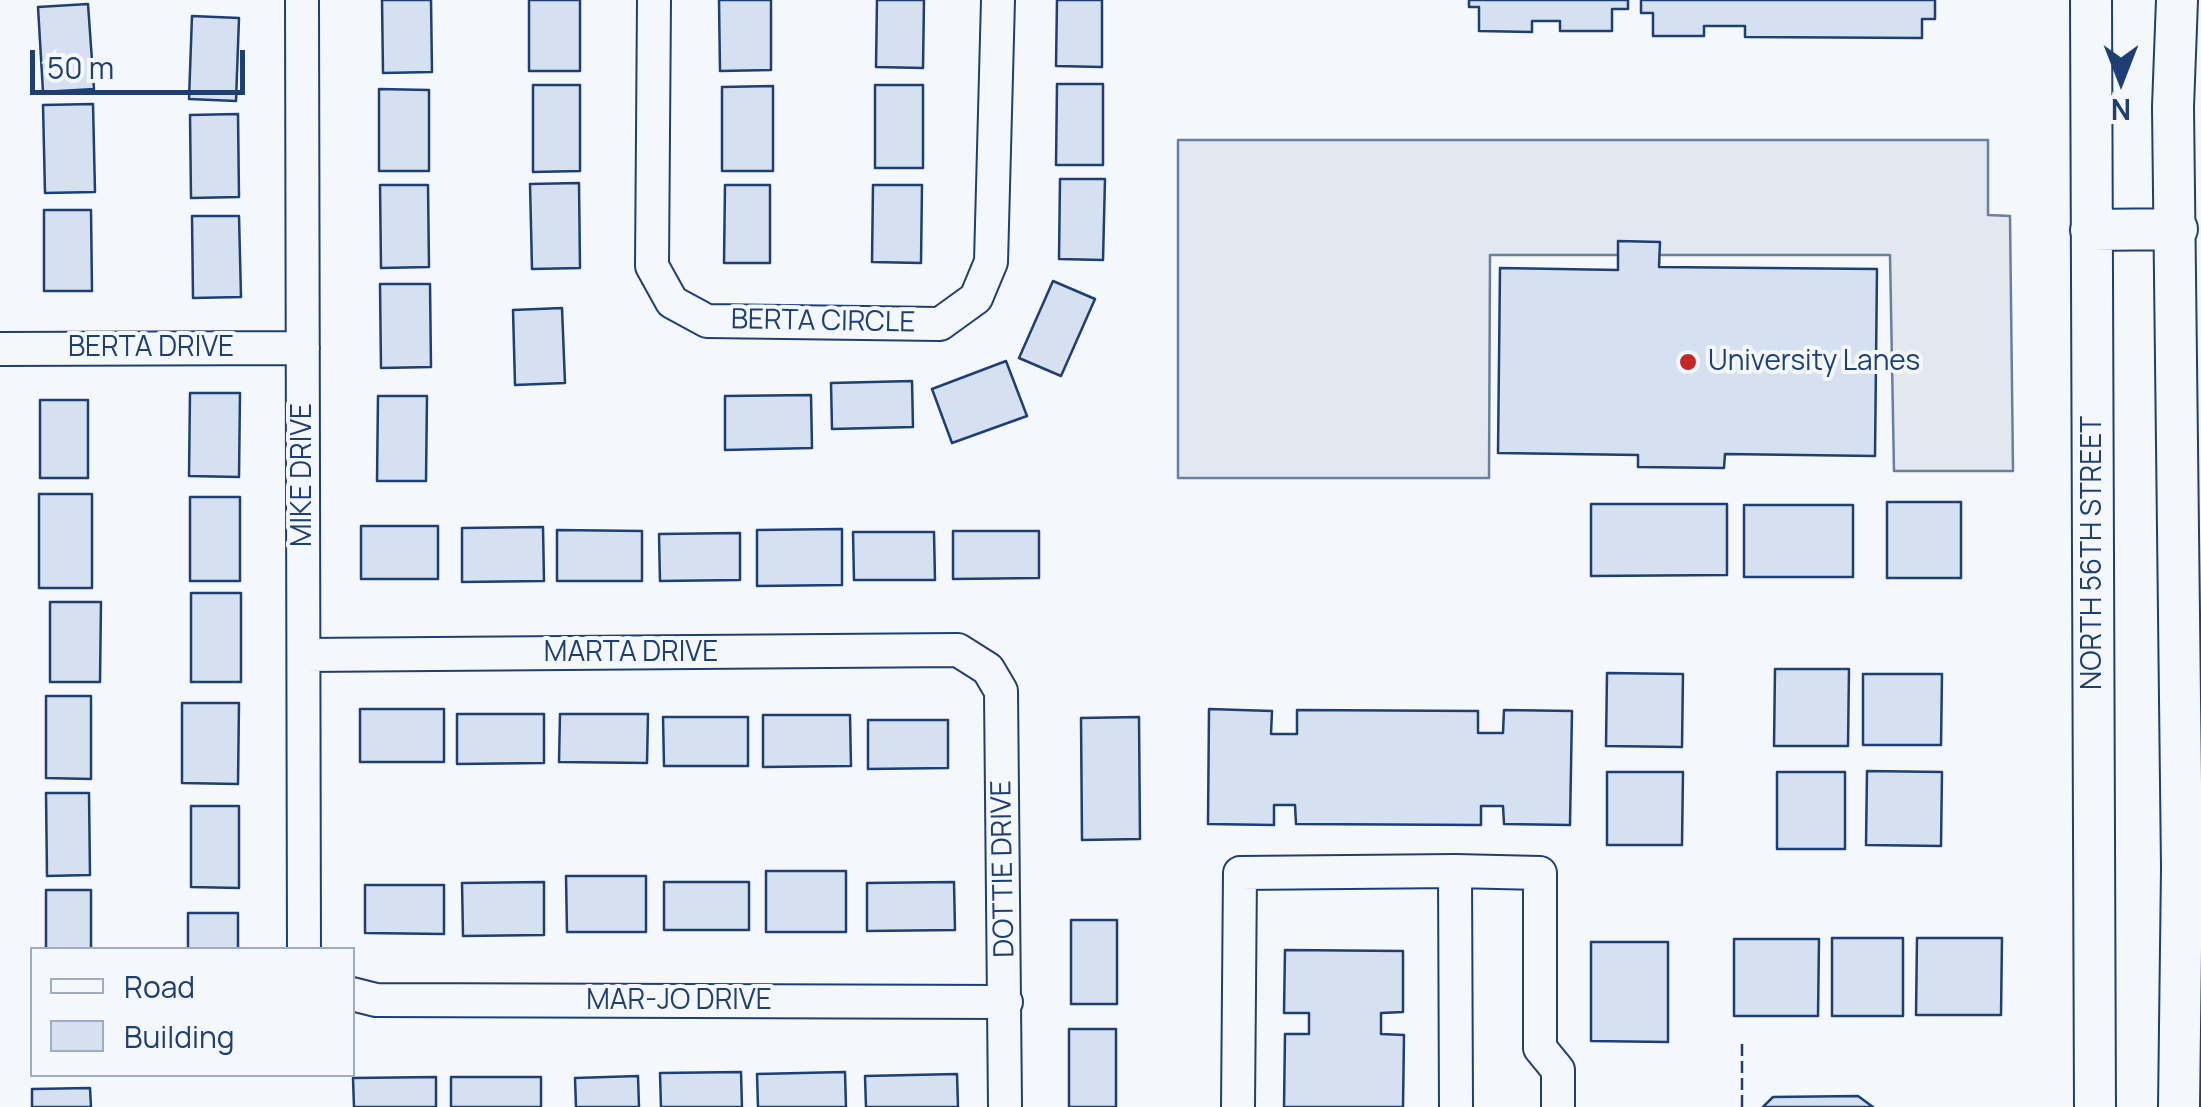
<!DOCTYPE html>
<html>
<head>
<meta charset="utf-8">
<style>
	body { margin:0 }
	#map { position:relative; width:2201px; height:1107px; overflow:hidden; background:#f4f7fb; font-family:Manrope,sans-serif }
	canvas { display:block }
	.legend { position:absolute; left:30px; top:947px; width:325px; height:130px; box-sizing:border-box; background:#f4f7fb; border:2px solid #9eadc5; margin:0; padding:12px 18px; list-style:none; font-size:30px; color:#1d3f73 }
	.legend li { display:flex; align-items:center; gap:20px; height:50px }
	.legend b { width:50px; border:2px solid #9eadc5 }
	.north { position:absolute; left:2071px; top:30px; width:100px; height:100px; -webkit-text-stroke:8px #f4f7fb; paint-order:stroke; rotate:180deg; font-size:28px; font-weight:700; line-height:40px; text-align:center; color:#1d3f73 }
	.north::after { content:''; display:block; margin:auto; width:35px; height:45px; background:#1d3f73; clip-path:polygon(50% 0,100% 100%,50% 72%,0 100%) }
	.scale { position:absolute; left:30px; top:50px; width:215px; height:45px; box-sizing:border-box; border:5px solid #1d3f73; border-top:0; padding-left:12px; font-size:30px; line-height:35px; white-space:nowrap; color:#1d3f73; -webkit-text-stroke:8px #f4f7fb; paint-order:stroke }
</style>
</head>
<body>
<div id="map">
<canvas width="2201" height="1107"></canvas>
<ul class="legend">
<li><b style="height:12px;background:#f4f7fb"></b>Road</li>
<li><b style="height:28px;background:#d5e0f0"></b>Building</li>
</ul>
<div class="north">N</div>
<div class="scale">50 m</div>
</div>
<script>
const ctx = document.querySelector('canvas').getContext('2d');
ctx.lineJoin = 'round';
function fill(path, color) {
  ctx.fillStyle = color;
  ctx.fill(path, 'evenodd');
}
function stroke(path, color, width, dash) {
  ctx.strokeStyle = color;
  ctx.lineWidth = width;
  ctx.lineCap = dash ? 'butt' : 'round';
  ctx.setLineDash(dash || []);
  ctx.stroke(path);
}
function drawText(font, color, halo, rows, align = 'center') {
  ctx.font = font + ' Manrope,sans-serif';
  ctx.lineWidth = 8;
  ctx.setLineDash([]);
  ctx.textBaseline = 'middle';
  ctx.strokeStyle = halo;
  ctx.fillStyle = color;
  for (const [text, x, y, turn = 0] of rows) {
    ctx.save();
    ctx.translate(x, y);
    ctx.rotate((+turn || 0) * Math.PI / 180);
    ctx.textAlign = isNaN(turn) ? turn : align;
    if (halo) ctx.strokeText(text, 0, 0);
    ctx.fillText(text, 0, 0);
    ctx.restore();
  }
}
const parking = new Path2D(`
	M1178 140H1988V215L2010 216 2013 471H1894L1890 255H1490L1489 478H1178Z`);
const building = new Path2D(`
	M382 0H431L432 72 383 73Z
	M529 0H580V71H529Z
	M719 0H771V70L720 71Z
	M877 0H924L923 68 876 67Z
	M1057 0H1102V67L1056 66Z
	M1469 0H1628V9H1612V31H1560V21H1532V32L1479 31V7H1469Z
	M1641 0H1935V19H1922V38L1745 37V26H1704V36H1653V13H1641Z
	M88 4 94 89 43 92 38 7Z
	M192 16 239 18 236 101 189 99Z
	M1057 84H1103V165H1056Z
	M533 85H580V171L533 172Z
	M875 85H923V168H875Z
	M773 86V171H722V87Z
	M379 89 429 90V171H379Z
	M93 104 95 192 45 193 43 105Z
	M238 114 239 197 191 198 190 115Z
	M1060 179H1105L1103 260 1059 259Z
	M579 183 580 268 532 269 530 184Z
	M380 185H428L429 267 381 268Z
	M725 185H770V263H724Z
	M873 185H922L921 263 872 262Z
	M44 210H91L92 291H44Z
	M192 216H239L241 297 193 298Z
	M1618 241 1660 242 1659 267 1877 269 1875 456 1725 454 1724 468 1638 467V455L1498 453 1500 268 1618 270Z
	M1053 281 1095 299 1061 376 1019 358Z
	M380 284H430L431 367 381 368Z
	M562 308 565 383 515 385 513 310Z
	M1006 361 1027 416 952 443 932 389Z
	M912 381 913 427 832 429 831 383Z
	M190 393H240L239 477 189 476Z
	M811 395 812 448 725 450V396Z
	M378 396H427L426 481H377Z
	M40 400H88V478H40Z
	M39 494H92V588H39Z
	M190 497H240V581H190Z
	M1887 502H1961V578H1887Z
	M1591 504H1727V575L1591 576Z
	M1744 505H1853V577H1744Z
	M361 526H438V579H361Z
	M543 527 544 581 462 582V528Z
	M842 529V585L757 586V530Z
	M557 530 642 531V581H557Z
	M953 531H1039V578L953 579Z
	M853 532H934L935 580H854Z
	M740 533V580L660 581 659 534Z
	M191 593H241V682H191Z
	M50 602H101L100 682H50Z
	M1775 669H1849L1848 746H1774Z
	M1607 673 1683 674 1682 747 1606 746Z
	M1863 674H1942L1941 745H1863Z
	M46 696H91V779L46 778Z
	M182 703H239L238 784 182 783Z
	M360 709H444V762H360Z
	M1209 709 1272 711 1271 734H1297V710L1478 711V733H1503L1504 710 1572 711 1570 825 1504 824 1503 806H1481V825L1296 824 1295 805H1274V825L1208 824Z
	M457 714H544V763L457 764Z
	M560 714H648L647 763 559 762Z
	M763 715H850L851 766 763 767Z
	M663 717H748V766H664Z
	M1139 717 1140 839 1082 840 1081 718Z
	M868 720H948V768L868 769Z
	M1867 771 1942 772 1941 846 1866 845Z
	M1607 772H1683L1682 845H1607Z
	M1777 772H1845V849H1777Z
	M46 793H89L90 875 47 876Z
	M191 806H239V888L191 887Z
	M766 871H846V932H766Z
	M566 876H646V932H567Z
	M544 882V935L463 936 462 883Z
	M664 882H749V930H664Z
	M954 882 955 930 867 931V883Z
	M365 885H444V934L365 933Z
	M46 890H91V950H46Z
	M188 913H238V950H188Z
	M1071 920H1117V1004H1071Z
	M1832 938H1903V1016H1832Z
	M1917 938H2002L2001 1015H1916Z
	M1734 939H1819L1818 1016H1734Z
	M1591 942H1668V1042L1591 1041Z
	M1285 950 1403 951V1012L1381 1013V1034L1404 1035 1403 1107H1284L1285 1034H1309V1013H1284Z
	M1069 1029H1116V1107H1069Z
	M741 1072 742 1107H661L660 1073Z
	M845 1072 846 1107H758L757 1074Z
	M957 1074 958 1107H866L865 1076Z
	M638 1076 639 1107H576L575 1078Z
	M436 1077V1107H354L353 1078Z
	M451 1077H541V1107H451Z
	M90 1088 91 1107H32V1089Z
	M1858 1096 1873 1107H1763L1773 1097Z`);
const minor = new Path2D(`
	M302 0 304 950
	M654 0 652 266 672 302 707 321 940 324 976 298 991 262 998 0
	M0 349 303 348
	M304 655 958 650 988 669 1001 691 1005 1107
	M1455 871 1540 873V1048L1558 1070V1107
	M352 994 376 1000 1006 1002
	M1238 1107 1240 873 1455 871 1456 1107`);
const major = new Path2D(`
	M2091 0 2095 1107
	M2177 0 2173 107 2182 868 2179 1107
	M2091 230 2177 229`);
const fence = new Path2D(`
	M1742 1107V1042`);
const markers = [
	[1688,362,10,"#c62828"]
];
const streetNames = [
	["BERTA CIRCLE",823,322,1],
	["BERTA DRIVE",151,348],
	["MIKE DRIVE",303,475,-90],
	["NORTH 56TH STREET",2093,553,-90],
	["MARTA DRIVE",631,653],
	["DOTTIE DRIVE",1004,869,-91],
	["MAR-JO DRIVE",679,1001]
];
const poiNames = [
	["University Lanes",1708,362]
];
fill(parking, '#e3e8f0');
stroke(parking, '#687fa3', 2.5);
fill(building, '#d5e0f0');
stroke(building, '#1d3f73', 2.5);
stroke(minor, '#1d3f73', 36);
stroke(major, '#1d3f73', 44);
stroke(minor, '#f4f7fb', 32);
stroke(major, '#f4f7fb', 40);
stroke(fence, '#1d3f73', 2.5, [12, 5]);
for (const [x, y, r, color] of markers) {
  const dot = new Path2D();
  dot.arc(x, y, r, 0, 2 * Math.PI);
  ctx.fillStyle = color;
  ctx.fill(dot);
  stroke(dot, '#f4f7fb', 4);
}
drawText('28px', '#1d3f73', '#f4f7fb', streetNames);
drawText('28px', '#1d3f73', '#f4f7fb', poiNames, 'left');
</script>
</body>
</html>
